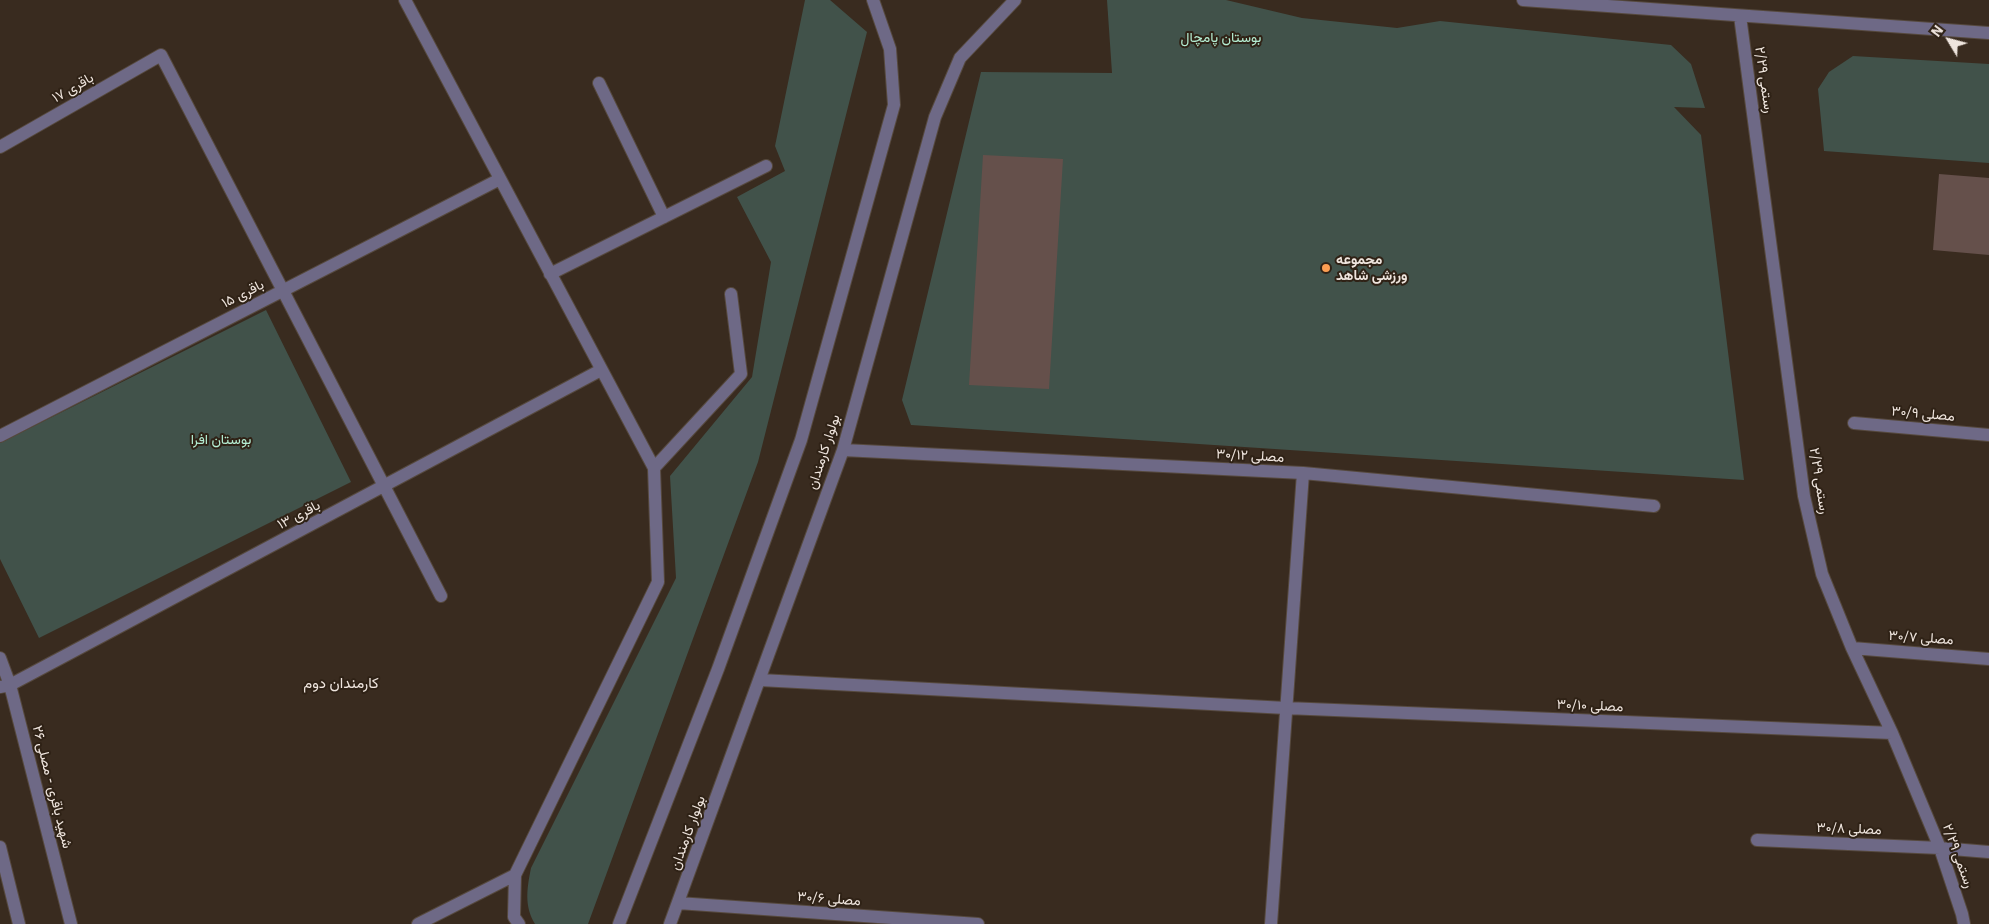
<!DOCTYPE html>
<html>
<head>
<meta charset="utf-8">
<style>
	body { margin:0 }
	#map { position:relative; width:1989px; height:924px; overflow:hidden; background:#392b1f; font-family:"IBM Plex Sans",sans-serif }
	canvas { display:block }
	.north { position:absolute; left:1924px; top:15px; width:50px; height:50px; -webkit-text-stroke:4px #2f2216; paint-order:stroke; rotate:307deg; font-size:14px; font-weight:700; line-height:20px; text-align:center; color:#efe5de }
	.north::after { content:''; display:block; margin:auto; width:18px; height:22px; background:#efe5de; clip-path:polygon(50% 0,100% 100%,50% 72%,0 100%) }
</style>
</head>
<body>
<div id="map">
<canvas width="1989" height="924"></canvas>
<div class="north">N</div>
</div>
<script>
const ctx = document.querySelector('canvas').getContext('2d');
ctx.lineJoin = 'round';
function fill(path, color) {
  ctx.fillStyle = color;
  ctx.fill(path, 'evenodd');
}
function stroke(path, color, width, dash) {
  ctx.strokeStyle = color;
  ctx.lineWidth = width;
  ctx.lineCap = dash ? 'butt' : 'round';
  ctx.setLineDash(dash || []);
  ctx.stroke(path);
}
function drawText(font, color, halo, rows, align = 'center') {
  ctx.font = font + ' "IBM Plex Sans",Vazirmatn,sans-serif';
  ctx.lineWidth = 4;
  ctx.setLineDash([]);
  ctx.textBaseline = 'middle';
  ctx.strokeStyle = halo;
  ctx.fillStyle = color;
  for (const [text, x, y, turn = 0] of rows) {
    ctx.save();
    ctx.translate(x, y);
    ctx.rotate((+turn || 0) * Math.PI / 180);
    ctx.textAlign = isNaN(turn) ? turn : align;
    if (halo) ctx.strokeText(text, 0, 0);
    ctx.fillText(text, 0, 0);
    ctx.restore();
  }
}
const green = new Path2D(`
	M805 0H830L867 32 758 462 588 924H535C524 906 527 888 531 868L676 578 670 476 752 377 771 262 737 197 785 171 775 146Z
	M1107 0H1226L1302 18 1397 28 1440 21 1671 45 1691 64 1705 108 1674 107 1701 135 1744 480 911 425 902 400 981 72 1112 73Z
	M1853 56 1989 64V163L1824 151 1818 89 1829 72Z
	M266 310 351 482 39 638 0 559V443Z`);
const building = new Path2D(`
	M983 155 1063 159 1049 389 969 385Z
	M1939 174 1989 178V255L1933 250Z`);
const minor = new Path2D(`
	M405 0 654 468
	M1523 0 1989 33
	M1740 16 1804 496 1822 574 1852 648 1892 733 1940 848 1962 914 1964 924
	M599 83 664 217
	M0 147 161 55 441 596
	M550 274 766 166
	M1854 423 1989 435
	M0 436 500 179
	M843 450 1303 473 1654 506
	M1852 648 1989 659
	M0 658 10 685 71 924
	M760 680 1286 708 1892 733
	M0 687 10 685 601 370
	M1757 840 1940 848 1989 852
	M0 847 19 924
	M678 903 978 924
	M418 924 515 875
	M519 924 514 917 515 875 658 582 654 468 741 374 731 294
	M619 924 718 669 801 440 894 105 890 49 873 0
	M670 924 843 450 935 117 960 58 1015 0
	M1271 924 1303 473`);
const markers = [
	[1326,268,5,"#fc9e52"]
];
const parkNames = [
	["بوستان پامچال",1221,38],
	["بوستان افرا",221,440]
];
const streetNames = [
	["رستمی ۲/۲۹",1764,80,82],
	["باقری ۱۷",73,88,-30],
	["باقری ۱۵",243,294,-27],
	["مصلی ۳۰/۹",1923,414,5],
	["بولوار کارمندان",824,452,-72],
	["مصلی ۳۰/۱۲",1250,456,3],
	["رستمی ۲/۲۹",1819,481,81],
	["باقری ۱۳",299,515,-28],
	["مصلی ۳۰/۷",1921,638,4],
	["مصلی ۳۰/۱۰",1590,706,2],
	["شهید باقری - مصلی ۲۶",52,787,76],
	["مصلی ۳۰/۸",1849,829,2],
	["بولوار کارمندان",688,833,-70],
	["رستمی ۲/۲۹",1958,856,70],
	["مصلی ۳۰/۶",829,899,4]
];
const poiNames = [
	["مجموعه",1336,260],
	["ورزشی شاهد",1336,276]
];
const neighbourhoodNames = [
	["کارمندان دوم",341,684]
];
fill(green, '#41524a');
fill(building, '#65504b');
stroke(minor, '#56493e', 14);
stroke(minor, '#6e6986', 12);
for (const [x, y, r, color] of markers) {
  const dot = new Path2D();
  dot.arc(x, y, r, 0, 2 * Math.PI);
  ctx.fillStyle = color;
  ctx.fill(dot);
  stroke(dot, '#2f2216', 2);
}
drawText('14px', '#b5efd4', '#2f2216', parkNames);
drawText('14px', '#efe5de', '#2f2216', streetNames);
drawText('bold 14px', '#efe5de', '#2f2216', poiNames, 'left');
drawText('15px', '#efe5de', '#2f2216', neighbourhoodNames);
</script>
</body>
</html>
